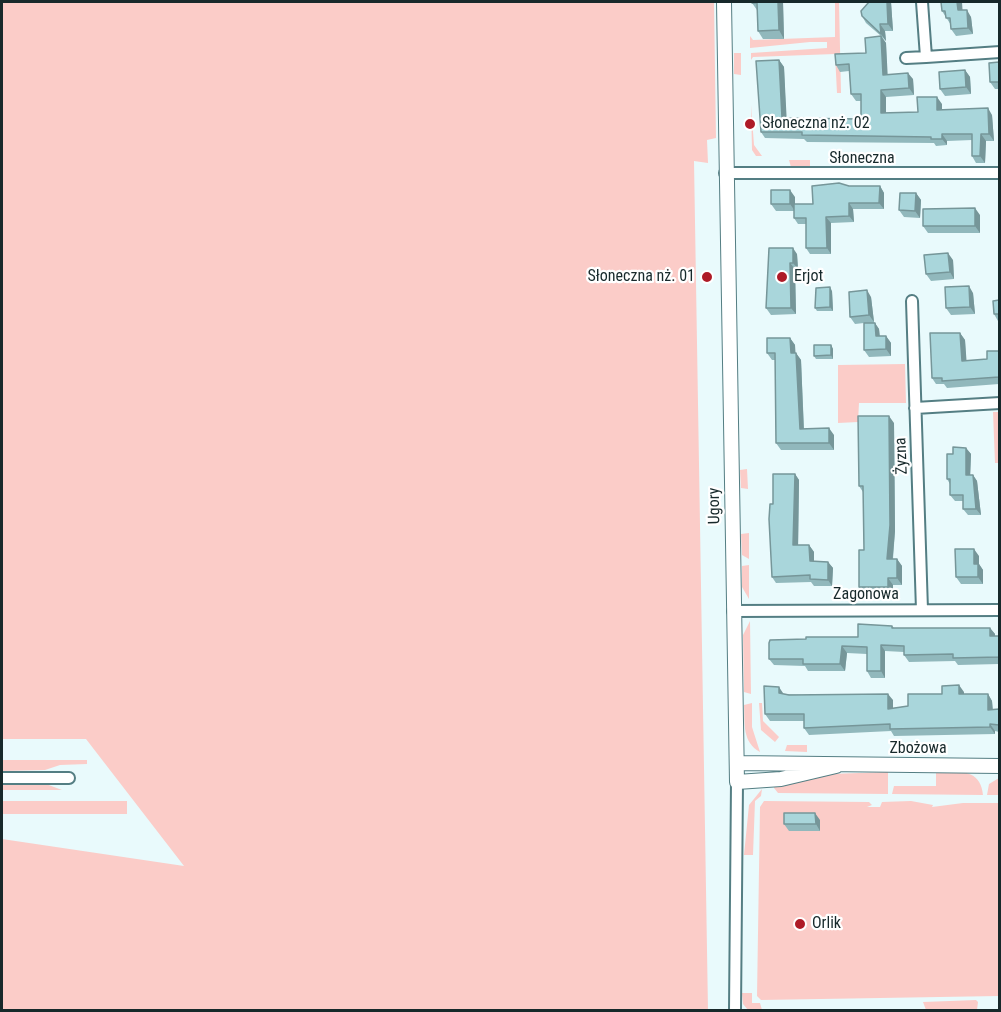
<!DOCTYPE html>
<html>
<head>
<meta charset="utf-8">
<style>
	body { margin:0 }
	#map { position:relative; width:1001px; height:1012px; overflow:hidden; background:#e9fafc; font-family:"Roboto Condensed",sans-serif }
	canvas { display:block }
	.frame { position:absolute; inset:0; border:3px solid #17292b; pointer-events:none }
</style>
</head>
<body>
<div id="map">
<canvas width="1001" height="1012"></canvas>
<div class="frame"></div>
</div>
<script>
const ctx = document.querySelector('canvas').getContext('2d');
ctx.lineJoin = 'round';
function fill(path, color) {
  ctx.fillStyle = color;
  ctx.fill(path, 'evenodd');
}
function stroke(path, color, width, dash) {
  ctx.strokeStyle = color;
  ctx.lineWidth = width;
  ctx.lineCap = dash ? 'butt' : 'round';
  ctx.setLineDash(dash || []);
  ctx.stroke(path);
}
function drawText(font, color, halo, rows, align = 'center') {
  ctx.font = font + ' "Roboto Condensed",sans-serif';
  ctx.lineWidth = 4.5;
  ctx.setLineDash([]);
  ctx.textBaseline = 'middle';
  ctx.strokeStyle = halo;
  ctx.fillStyle = color;
  for (const [text, x, y, turn = 0] of rows) {
    ctx.save();
    ctx.translate(x, y);
    ctx.rotate((+turn || 0) * Math.PI / 180);
    ctx.textAlign = isNaN(turn) ? turn : align;
    if (halo) ctx.strokeText(text, 0, 0);
    ctx.fillText(text, 0, 0);
    ctx.restore();
  }
}
const green = new Path2D(`
	M2 2H714L716 138 707 140 708 163 694 161 708 1010H2V839L184 866 86 739H2Z
	M835 2H839L841 93H837L835 54 753 57 751 60V53L827 48V42H810L750 48V36L753 40 835 37Z
	M734 53H741V75L734 74Z
	M751 105 754 145 762 156H756L752 150Z
	M789 160H810V166L791 167Z
	M905 364 906 403H859L858 422 838 423V365Z
	M993 412H999V463H995Z
	M747 469 748 489 741 488 740 470Z
	M749 533V559L742 555 741 534Z
	M749 565V599L742 587V566Z
	M750 621 751 694 744 692 743 635Z
	M752 703V727L760 752C742 742 745 724 744 705Z
	M759 703H762L763 721 779 737 775 742 761 730Z
	M787 745H807V752L785 751Z
	M2 760H87V764L60 765 45 770 2 771Z
	M936 771C957 771 981 768 983 795L892 794 894 786H936Z
	M888 772V794L778 793 774 788V784L830 774Z
	M999 778V795H987L989 784Z
	M2 784H46L62 790H2Z
	M762 789 761 796 755 801 753 855H744L749 805Z
	M2 801H127V814H2Z
	M764 801 869 802 872 805 867 807H880L882 802 911 801 933 805 932 807 963 803H999V996L761 1000 757 996 760 807Z
	M742 993H752V1003H760L762 1010H748L743 1004Z
	M976 1000 978 1002 977 1010H926L923 1002Z`);
const minor = new Path2D(`
	M922 2 926 57 1000 52
	M906 58 926 57
	M725 173H1000
	M912 301 922 610
	M915 408 1000 403
	M733 611 1000 610
	M2 778H69
	M735 1010 737 782`);
const tertiary = new Path2D(`
	M724 2 737 782 781 779 836 766
	M737 763 1000 766`);
const wall = new Path2D(`
	M783 2 784 39H763L758 31 757 10 752 3Z
	M869 2H891L893 31H885L886 41 882 37 886 43 887 74 913 79 914 95 886 97V113L918 112 942 104V109L992 115 994 141H986L985 163H976L972 156V140L947 141V145L936 146 934 143 807 142 804 139 765 138 761 132 779 60 784 67 786 118 861 119V101H856L851 94 849 71 840 72 836 65 866 53 881 36 866 23 862 16Z
	M962 2V10L971 17 973 34 956 36 951 29V25L942 11Z
	M999 62V89H995L990 82Z
	M965 70 970 77 971 94 945 96 940 89Z
	M849 186H880L884 193V209H853L854 222 831 223V254H810L806 248V224H798L794 218V211H776L771 204 795 197V204H813Z
	M916 193 921 200 920 218 904 217 899 210Z
	M980 215V233H928L923 226Z
	M769 248 797 254 798 269H795L796 314 771 315 766 308Z
	M953 260 954 279 931 281 926 274Z
	M832 291 833 311H817L815 308Z
	M973 293 975 314 951 315 946 308Z
	M871 297 874 322 879 329 880 336H886L891 343V356L869 357 864 350V323L855 324 850 317Z
	M999 300V321H998L994 314Z
	M960 333 965 340 966 361 987 359 999 351V384L947 388 944 384H936L932 378Z
	M790 338 795 345V353H796L801 360 804 429 834 435V450H781L776 443 775 360H772L767 353Z
	M831 345 833 349V359H816L814 356Z
	M894 423 895 531 893 559H897L902 566V585H893V594H864L859 587 864 550 863 492 859 486Z
	M966 448 971 454 970 475H973L977 481 981 515H968L963 509V501H955L950 495V484L947 479 953 454Z
	M795 474 799 480 798 545H809L814 552V561L828 562 833 568 832 586H814L811 582 776 583 772 577 773 504Z
	M979 556V564L983 570V584H961L956 577Z
	M892 626 894 628H990L995 634V636H999V664L958 665 955 661 909 662 904 655V652L885 651V678H871L867 671V654L847 653 845 671H808L805 666 774 665 769 659 806 639 858 637Z
	M964 692V694H988L992 701 993 710 999 709V732L995 731V734L894 736 891 731 809 735 804 728V721H770L765 714 783 694 893 700V708L908 706 942 694Z
	M820 820V831H789L784 824Z`);
const shadedWall = new Path2D(`
	M778 2H783L784 39 779 30Z
	M887 2H891L893 31 888 24Z
	M957 2H962L963 17 958 10Z
	M967 10 971 17 973 34 968 28Z
	M880 24 885 31 886 41 881 34Z
	M881 36 886 43 888 81 883 75Z
	M779 60 784 67 787 125 782 118Z
	M965 70 970 77 971 94 966 87Z
	M908 73 913 79 914 95 909 88Z
	M881 90 886 97V120L881 113Z
	M937 97 942 104V116L937 110Z
	M988 108 992 115 994 141 989 134Z
	M942 134 947 141V145L942 139Z
	M981 134 986 141 985 163 980 156Z
	M880 186 884 193V209L879 203Z
	M790 190 795 197V211L790 204Z
	M916 193 921 200 920 218 915 211Z
	M849 203 853 209 854 222 849 216Z
	M975 208 980 215V233L975 226Z
	M826 217 831 223V254L827 248Z
	M793 248 797 254 798 269 793 263Z
	M948 253 953 260 954 279 950 272Z
	M790 263 795 269 796 314 791 308Z
	M969 286 973 293 975 314 970 307Z
	M830 287 832 291 833 311 830 307Z
	M867 290 871 297 874 322 869 315Z
	M875 323 879 329 880 343 876 336Z
	M960 333 965 340 967 367 962 361Z
	M886 336 891 343V356L886 349Z
	M790 338 795 345 796 360 791 353Z
	M831 345 833 349V359L831 355Z
	M796 353 801 360 804 435 800 429Z
	M889 416 894 423 895 531 892 566 887 559Z
	M829 428 834 435V450L829 443Z
	M966 448 971 454 970 481 966 475Z
	M795 474 799 480 798 552 793 545Z
	M973 475 977 481 981 515 976 509Z
	M809 545 814 552V568L810 561Z
	M974 549 979 556V564L983 570V584L978 577 974 564Z
	M897 559 902 566V585L897 578Z
	M828 562 833 568 832 586 828 580Z
	M888 578 893 585V594L888 587Z
	M990 628 995 634V643L990 636Z
	M881 645 885 651V678L881 671Z
	M842 646 847 653 845 671 840 664Z
	M959 685 964 692V701L959 694Z
	M779 687 783 693H779Z
	M888 694 893 700V715L888 709Z
	M988 694 992 701 993 717 988 710Z
	M990 724 995 731V734L990 727Z
	M815 813 820 820V831L816 824Z`);
const building = new Path2D(`
	M752 2H778L779 30 758 31 757 3H752Z
	M869 2H887L888 24H880L881 34 862 16 861 11Z
	M941 2H957L958 10H967L968 28 951 29 950 18H946L945 11H942Z
	M881 36 883 75 908 73 909 88 881 90V113L918 112 917 97H937V110L988 108 989 134H981L980 156H972V134H942V139H931V137L802 135V132H761L756 61 779 60 782 118 861 119V94H851L849 64 836 65 835 54 866 53 865 38Z
	M999 62V82H990L989 63Z
	M965 70 966 87 940 89 939 72Z
	M839 183 849 186H880L879 203H849V216L826 217 827 248H806V218H794V204H813L812 186Z
	M771 190H790V204H771Z
	M900 193H916L915 211 899 210Z
	M975 208V226H923V209Z
	M769 248H793V263H790L791 308H766Z
	M948 253 950 272 926 274 924 255Z
	M969 286 970 307 946 308 945 287Z
	M830 287V307L815 308 816 288Z
	M867 290 869 315 850 317 849 292Z
	M999 300V314H994L993 301Z
	M864 323H875L876 336H886V349L864 350Z
	M930 333H960L962 361 987 359V351H999V377L942 381V378H932Z
	M767 338H790L791 353H796L800 429 829 428V443H776L775 353H767Z
	M814 345H831V355L814 356Z
	M858 416H889L890 525 887 559H897V578H888V587H859V550H864L863 486H859Z
	M953 447 966 448V475H973L976 509H963V495H950V479H947V454H953Z
	M773 474H795L793 545H809L810 561 828 562V580L810 579V575L772 577 769 519 770 504H773Z
	M955 549H974V564H978V577H956Z
	M858 624 892 626V628H990V636H999V657L953 658V654L904 655V646L881 645V671H867V647L842 646 840 664H803V659H769V643L770 640 806 639V637H858Z
	M959 685V694H988V710L999 709V725L990 724V727L890 729V724L804 728V714H765L764 686 779 687V693L789 695 888 694V709L908 706V694H942V686Z
	M784 813H815L816 824H784Z`);
const markers = [
	[750,124,6,"#ae1b27"],
	[707,277,6,"#ae1b27"],
	[782,277,6,"#ae1b27"],
	[800,924,6,"#ae1b27"]
];
const poiNames = [
	["Słoneczna nż. 02",762,124],
	["Słoneczna nż. 01",695,277,"right"],
	["Erjot",794,277],
	["Orlik",812,924]
];
const streetNames = [
	["Słoneczna",862,159],
	["Żyzna",902,456,-92],
	["Ugory",715,506,-91],
	["Zagonowa",866,595],
	["Zbożowa",918,749]
];
fill(green, '#fbccc8');
stroke(minor, '#547e83', 14);
stroke(tertiary, '#547e83', 16);
stroke(minor, '#fff', 10);
stroke(tertiary, '#fff', 14);
fill(wall, '#91b8bc');
fill(shadedWall, '#769699');
fill(building, '#a9d6db');
stroke(building, '#769699', 1.5);
for (const [x, y, r, color] of markers) {
  const dot = new Path2D();
  dot.arc(x, y, r, 0, 2 * Math.PI);
  ctx.fillStyle = color;
  ctx.fill(dot);
  stroke(dot, '#fff', 2);
}
drawText('16px', '#17292b', '#fff', poiNames, 'left');
drawText('16px', '#17292b', '#fff', streetNames);
</script>
</body>
</html>
